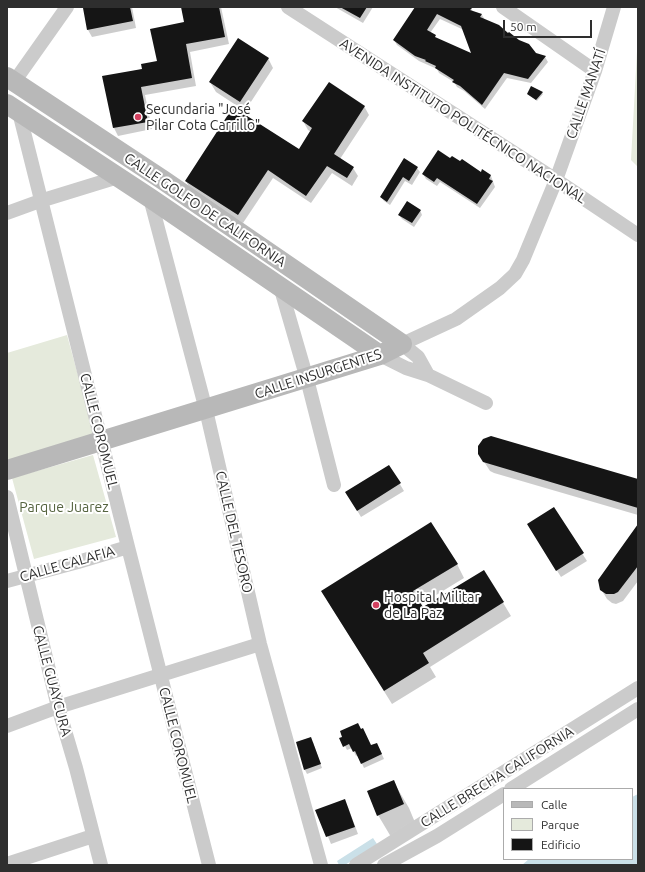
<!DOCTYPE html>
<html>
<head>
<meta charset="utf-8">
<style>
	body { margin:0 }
	#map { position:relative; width:645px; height:872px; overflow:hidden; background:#fff; font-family:Ubuntu,sans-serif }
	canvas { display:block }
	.frame { position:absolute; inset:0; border:8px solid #2e2e2e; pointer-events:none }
	.legend { position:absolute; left:503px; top:788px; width:130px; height:72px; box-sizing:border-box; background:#fff; border:1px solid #ababab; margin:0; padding:5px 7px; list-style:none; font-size:12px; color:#2e2e2e }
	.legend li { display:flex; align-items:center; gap:8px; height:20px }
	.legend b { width:20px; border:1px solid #ababab }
	.scale { position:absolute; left:503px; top:20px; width:89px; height:18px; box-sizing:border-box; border:2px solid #2e2e2e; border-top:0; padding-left:5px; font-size:12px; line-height:14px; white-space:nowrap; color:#2e2e2e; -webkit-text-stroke:3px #fff; paint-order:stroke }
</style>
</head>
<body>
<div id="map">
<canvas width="645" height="872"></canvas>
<div class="frame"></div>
<ul class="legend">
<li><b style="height:5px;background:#b8b8b8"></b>Calle</li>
<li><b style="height:11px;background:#e5eadc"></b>Parque</li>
<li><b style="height:11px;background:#151515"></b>Edificio</li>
</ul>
<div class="scale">50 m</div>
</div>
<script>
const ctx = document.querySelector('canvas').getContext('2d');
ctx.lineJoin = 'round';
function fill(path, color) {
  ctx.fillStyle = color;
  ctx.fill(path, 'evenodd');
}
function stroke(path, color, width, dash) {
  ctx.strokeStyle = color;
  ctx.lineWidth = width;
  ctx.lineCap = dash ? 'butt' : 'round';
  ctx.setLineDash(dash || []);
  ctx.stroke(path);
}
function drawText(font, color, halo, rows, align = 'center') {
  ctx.font = font + ' Ubuntu,sans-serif';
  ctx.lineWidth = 4;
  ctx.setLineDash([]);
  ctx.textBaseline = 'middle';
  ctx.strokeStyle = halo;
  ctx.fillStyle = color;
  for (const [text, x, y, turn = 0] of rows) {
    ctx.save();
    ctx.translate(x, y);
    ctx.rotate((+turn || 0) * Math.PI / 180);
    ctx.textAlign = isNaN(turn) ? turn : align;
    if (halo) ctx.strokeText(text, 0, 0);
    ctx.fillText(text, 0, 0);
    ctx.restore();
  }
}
const green = new Path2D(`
	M638 33V167L631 160Z
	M67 335 94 434 8 462 7 353Z
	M93 455 116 537 34 559 12 478Z`);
const water = new Path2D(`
	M638 794V865H522L529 859H632V797Z
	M373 838 377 844 345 865H339L337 861Z`);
const shadow = new Path2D(`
	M95 7H132L136 28 92 37 88 30Z
	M182 7H221L229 44 190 52 196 86 145 95 152 129 118 136 114 128 104 77 143 69 158 62 185 23Z
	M335 7H373L363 23Z
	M413 7H470L474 13 482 15 485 20 536 54 545 57 548 62 531 83 507 78 485 109 464 91 457 87 454 82 439 73 437 69 419 61 397 45 394 40 415 8ZM440 19 464 30 473 55 436 39 430 33Z
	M268 58 273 68 245 111 216 92 210 82Z
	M542 93 543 94 537 101 528 94Z
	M364 106 369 115 340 159 353 168 358 176 352 186 332 173 311 203 273 178 243 223 190 189 186 181 299 151 311 132 308 130 303 121Z
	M450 159 481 173 482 170 491 176 495 187 480 208 440 182 437 186 426 179 423 174Z
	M404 160 417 168 420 172 412 185 405 181 390 205 384 201 381 197Z
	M420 210 422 215 414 227 402 219 399 215Z
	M479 454 638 480V515L494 473 490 471Z
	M389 466 404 491 361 517 346 492Z
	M553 508 587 561 561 577 532 531Z
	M638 526V581L623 601 616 604 612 603 607 599 601 589Z
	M457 564 464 578 420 605 423 609 484 571 511 616 430 667 436 677 392 704 330 605Z
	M341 738 379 748 384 759 364 768 358 755 356 756 352 748 347 750Z
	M313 742 322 768 307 774 305 770Z
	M393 781 409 808 419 832 394 842 378 815Z
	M344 800 348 807 358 834 331 844 317 810Z`);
const building = new Path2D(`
	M90 7H130L133 21 87 30 83 8Z
	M181 7H219L225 37 186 44 192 78 141 87 148 122 113 128 102 76 142 69 141 64 157 61 150 29 184 22Z
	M340 7H367L360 18Z
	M415 7H473L470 10 482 14 480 17 499 25 508 33 509 32 519 40 529 44 536 53 546 56 528 79 504 73 482 105 460 86 452 82 454 80 435 68 436 66 425 61 426 60 415 56 393 40ZM437 14 461 26 471 53 435 37 436 35 427 30Z
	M238 38 269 58 240 102 209 82Z
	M329 82 365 106 334 154 354 167 347 178 327 166 306 196 268 170 238 215 185 181 233 107 299 149 312 128 302 121Z
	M531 86 543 92 536 100 527 94Z
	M438 150 450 158 452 156 460 161 462 159 481 172 482 169 491 175 489 179 493 181 477 204 437 178 434 182 422 174Z
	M404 158 418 167 409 181 403 177 387 202 380 197Z
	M407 201 421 210 412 223 398 215Z
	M491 436 638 479V508L483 462 478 454V446L483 439Z
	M389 465 401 483 357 511 345 492Z
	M554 507 584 553 556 571 527 524Z
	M431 522 458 564 413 591 423 607 484 570 504 602 423 653 429 663 384 691 321 591Z
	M638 524V566L618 592 614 594H606L600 590 598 580Z
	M358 723 361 729 363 728 371 745 377 743 382 754 361 764 355 751 353 752 349 744 343 747 339 738 342 737 340 731Z
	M311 737 321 764 304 770 296 742Z
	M394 780 404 804 377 816 367 791Z
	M345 799 355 827 326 837 315 810Z`);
const street = new Path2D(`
	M288 7 556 180 638 235
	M503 7 595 71
	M14 82 67 7
	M19 112 128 547 209 865
	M150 198 206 410 260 644 321 865
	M7 213 40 201 118 177
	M280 286 307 379 334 485
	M380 355 406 368 428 375 486 403
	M428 375 418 357 402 344 456 319 500 288 515 274 523 260 556 180 595 71 614 7
	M7 497 58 707 76 768 101 865
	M7 581 78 562 128 547
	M7 726 58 707 260 644
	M511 789 638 709
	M7 864 93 836
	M356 865 638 688
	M384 865 437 836 504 794`);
const secondary = new Path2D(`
	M7 77 163 180 402 344 380 355 7 470
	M7 104 150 198 380 355`);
const markers = [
	[138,117,4,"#d34160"],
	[376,605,4,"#d34160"]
];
const streetNames = [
	["CALLE MANATÍ",586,94,-71],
	["AVENIDA INSTITUTO POLITÉCNICO NACIONAL",463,121,33],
	["CALLE GOLFO DE CALIFORNIA",205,210,34],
	["CALLE INSURGENTES",318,374,-18],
	["CALLE COROMUEL",99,431,76],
	["CALLE DEL TESORO",234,532,77],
	["CALLE CALAFIA",67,564,-16],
	["CALLE GUAYCURA",52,681,75],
	["CALLE COROMUEL",178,745,76],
	["CALLE BRECHA CALIFORNIA",497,777,-32]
];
const poiNames = [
	["Secundaria \"José",146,109],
	["Pilar Cota Carrillo\"",146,125],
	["Hospital Militar",384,597],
	["de La Paz",384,613]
];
const parkNames = [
	["Parque Juarez",64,507]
];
fill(green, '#e5eadc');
fill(water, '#cae0e8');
fill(shadow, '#0003');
fill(building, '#151515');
stroke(street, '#cbcbcb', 14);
stroke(secondary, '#b8b8b8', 20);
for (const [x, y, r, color] of markers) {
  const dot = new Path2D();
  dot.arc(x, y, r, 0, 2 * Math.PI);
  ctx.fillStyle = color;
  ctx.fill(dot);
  stroke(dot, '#fff', 1.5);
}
drawText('14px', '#2e2e2e', '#fff', streetNames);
drawText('14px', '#2e2e2e', '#fff', poiNames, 'left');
drawText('14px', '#566440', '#fff', parkNames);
</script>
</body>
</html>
